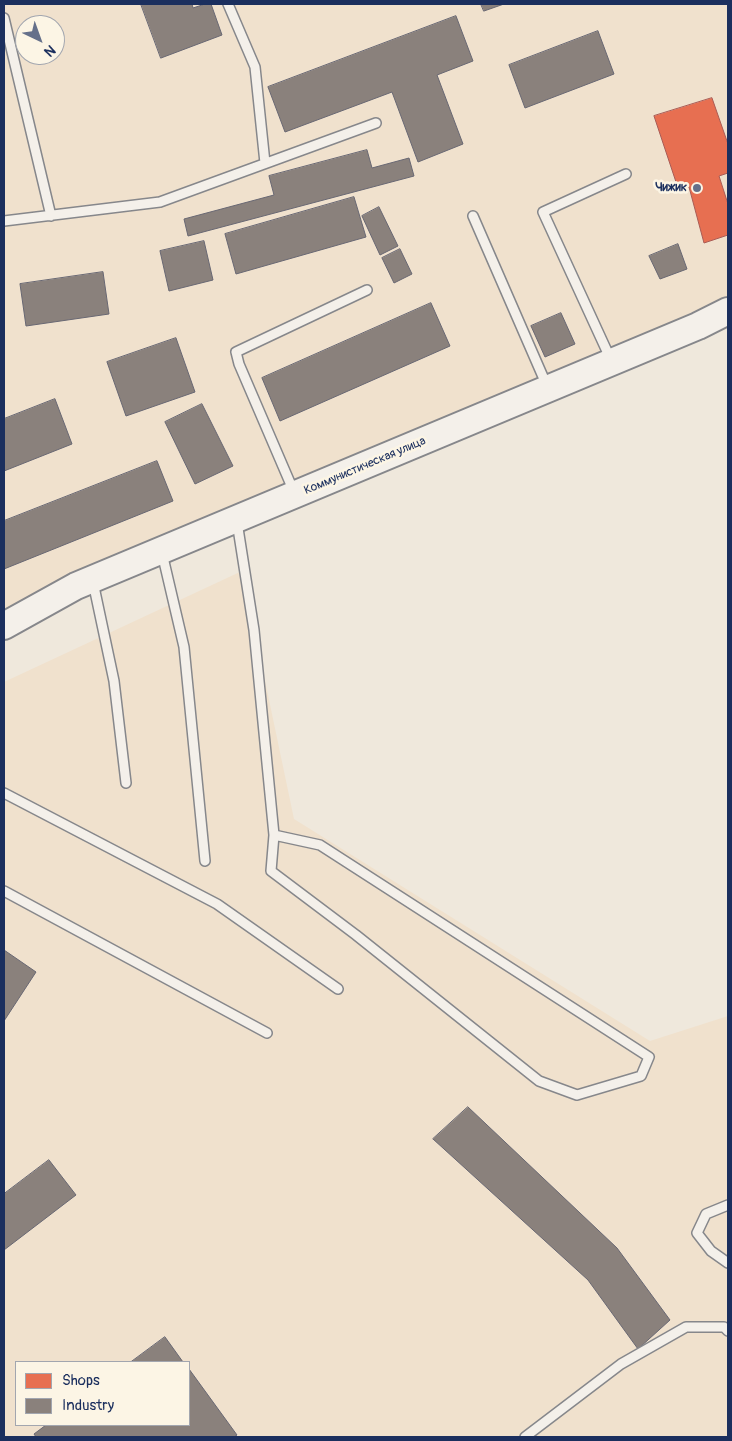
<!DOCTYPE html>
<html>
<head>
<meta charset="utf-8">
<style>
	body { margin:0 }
	#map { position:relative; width:732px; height:1441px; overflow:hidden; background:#efe8dc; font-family:Pangolin,sans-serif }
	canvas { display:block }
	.frame { position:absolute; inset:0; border:5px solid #1b2f5e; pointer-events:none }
	.legend { position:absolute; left:15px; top:1361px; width:175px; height:65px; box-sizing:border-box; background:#fcf5e5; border:1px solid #a2a6af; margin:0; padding:6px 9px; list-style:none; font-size:15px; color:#1b2f5e }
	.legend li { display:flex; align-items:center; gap:10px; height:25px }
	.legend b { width:25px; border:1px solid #a2a6af }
	.north { position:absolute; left:15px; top:15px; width:50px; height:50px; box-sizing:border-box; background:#fcf5e5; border:1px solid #a2a6af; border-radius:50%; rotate:138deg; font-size:14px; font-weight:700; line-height:20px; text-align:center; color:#1b2f5e }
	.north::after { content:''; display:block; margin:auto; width:18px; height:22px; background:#65708a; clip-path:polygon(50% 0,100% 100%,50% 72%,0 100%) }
</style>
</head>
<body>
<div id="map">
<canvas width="732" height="1441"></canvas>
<div class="frame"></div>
<ul class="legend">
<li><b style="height:14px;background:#e76f51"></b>Shops</li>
<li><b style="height:14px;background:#8a817c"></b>Industry</li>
</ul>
<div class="north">N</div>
</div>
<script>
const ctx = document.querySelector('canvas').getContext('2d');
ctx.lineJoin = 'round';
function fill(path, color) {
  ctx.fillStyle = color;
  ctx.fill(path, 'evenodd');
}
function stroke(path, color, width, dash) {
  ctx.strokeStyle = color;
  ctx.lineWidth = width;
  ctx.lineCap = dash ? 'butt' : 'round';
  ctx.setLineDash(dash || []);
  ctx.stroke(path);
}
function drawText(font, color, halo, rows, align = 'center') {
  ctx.font = font + ' Pangolin,sans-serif';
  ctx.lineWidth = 5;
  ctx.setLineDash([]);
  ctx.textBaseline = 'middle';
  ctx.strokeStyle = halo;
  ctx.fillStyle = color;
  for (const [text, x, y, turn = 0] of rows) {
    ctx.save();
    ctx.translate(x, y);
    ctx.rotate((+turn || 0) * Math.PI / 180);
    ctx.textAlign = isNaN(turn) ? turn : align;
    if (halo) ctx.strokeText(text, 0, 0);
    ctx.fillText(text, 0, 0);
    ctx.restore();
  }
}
const built = new Path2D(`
	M4 4H728V307L4 617ZM25 25H55V55H25Z
	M242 571 294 819 650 1041 728 1016V1437H4V682ZM16 1362H189V1425H16Z`);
const shops = new Path2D(`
	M712 98 728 144V173L719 176 728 204V235L704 243 689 187 679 191 654 116Z`);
const industry = new Path2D(`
	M141 4H192L193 8 205 4H211L222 35 161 58Z
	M481 4H504L484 11Z
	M456 16 473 61 437 75 463 144 418 162 392 92 285 132 268 87Z
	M598 31 614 74 525 108 509 65Z
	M367 150 372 168 409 158 414 176 188 236 184 219 274 195 269 176Z
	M354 197 366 237 236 274 225 234Z
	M379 207 398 246 380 255 362 216Z
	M204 241 213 280 169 291 160 251Z
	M678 244 687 269 660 279 649 256Z
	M400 249 412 274 394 283 382 258Z
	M103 272 109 314 26 326 20 284Z
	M431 303 450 346 280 421 262 378Z
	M561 313 575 344 545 357 531 326Z
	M176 338 195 392 126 416 107 362Z
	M55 399 72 444 4 471V419Z
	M202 404 233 466 195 484 165 422Z
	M157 461 173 501 4 569V521Z
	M4 950 36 972 4 1021Z
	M468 1107 617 1248 670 1320 638 1349 588 1280 433 1139Z
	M49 1160 76 1195 4 1250V1194Z
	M165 1337 183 1362H131Z
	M189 1369 237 1435 234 1437H36L34 1434 46 1425H189Z`);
const lane = new Path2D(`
	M228 4 255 67 265 163
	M4 18 51 216
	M473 216 547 386
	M4 221 160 202 376 123
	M611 360 543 212 626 174
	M294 492 239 364 236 352 367 290
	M237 522 254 630 274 835 271 871 356 935 539 1081 577 1095 641 1076 649 1057 320 845 274 835
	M162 553 184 647 205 861
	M93 582 114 681 126 783
	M4 793 217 904 338 989
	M4 891 267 1033
	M728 1205 706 1214 697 1233 711 1251 728 1263
	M525 1437 621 1364 686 1327H724L728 1331`);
const secondary = new Path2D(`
	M4 626 76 586 698 326 728 311`);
const markers = [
	[697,188,5,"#65708a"]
];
const poiNames = [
	["Чижик",687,188]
];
const streetNames = [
	["Коммунистическая улица",365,466,-23]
];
fill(built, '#f0e1cd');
fill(shops, '#e76f51');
stroke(shops, '#aa5c55', 1);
fill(industry, '#8a817c');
stroke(industry, '#696873', 1);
stroke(lane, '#86878b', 12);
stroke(secondary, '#86878b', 30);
stroke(lane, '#f4f0ea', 9);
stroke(secondary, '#f4f0ea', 26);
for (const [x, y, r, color] of markers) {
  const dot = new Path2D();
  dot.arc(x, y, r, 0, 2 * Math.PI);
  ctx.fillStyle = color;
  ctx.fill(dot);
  stroke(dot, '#fcf5e5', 2);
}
drawText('bold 12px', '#1b2f5e', '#fcf5e5', poiNames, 'right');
drawText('12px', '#1b2f5e', '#fcf5e5', streetNames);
</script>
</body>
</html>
